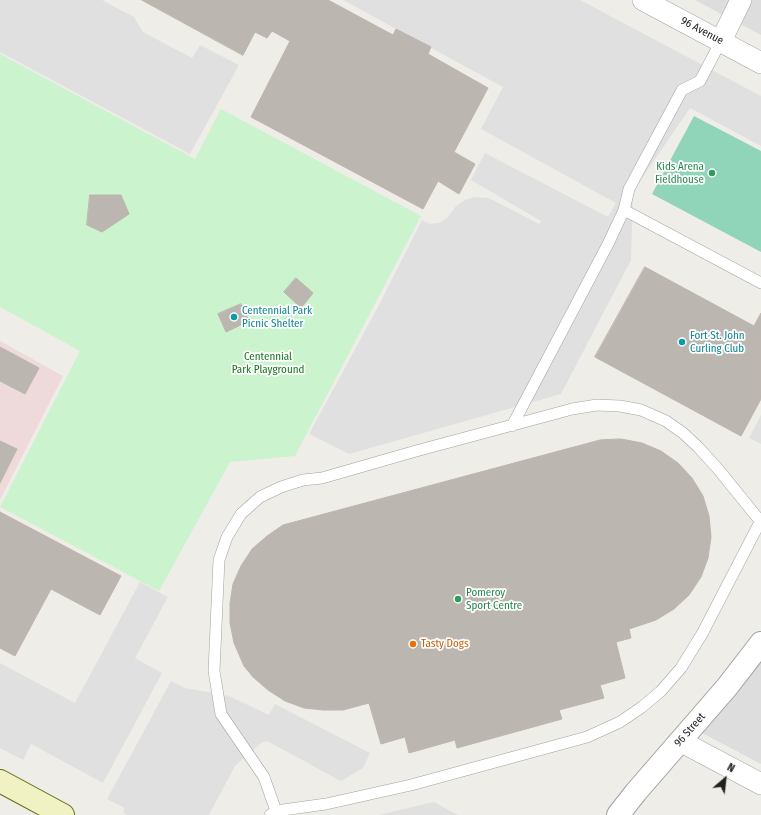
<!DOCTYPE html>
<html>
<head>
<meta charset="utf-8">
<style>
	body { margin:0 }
	#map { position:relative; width:761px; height:815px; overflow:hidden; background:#efede8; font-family:"Fira Sans Condensed",sans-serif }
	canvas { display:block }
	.north { position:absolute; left:705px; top:759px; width:40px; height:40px; -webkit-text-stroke:3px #fff; paint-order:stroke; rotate:28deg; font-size:11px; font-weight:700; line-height:16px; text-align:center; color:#202020 }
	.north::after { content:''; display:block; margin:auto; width:14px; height:18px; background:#202020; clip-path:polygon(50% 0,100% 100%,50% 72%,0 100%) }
</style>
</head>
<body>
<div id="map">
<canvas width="761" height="815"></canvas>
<div class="north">N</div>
</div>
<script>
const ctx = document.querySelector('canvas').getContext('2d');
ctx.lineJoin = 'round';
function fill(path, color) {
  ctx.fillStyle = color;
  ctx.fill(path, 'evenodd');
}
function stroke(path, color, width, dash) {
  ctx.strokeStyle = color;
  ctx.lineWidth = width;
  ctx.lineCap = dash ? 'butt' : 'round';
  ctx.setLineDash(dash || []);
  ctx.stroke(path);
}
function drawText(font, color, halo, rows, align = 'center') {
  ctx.font = font + ' "Fira Sans Condensed",sans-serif';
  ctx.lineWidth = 3.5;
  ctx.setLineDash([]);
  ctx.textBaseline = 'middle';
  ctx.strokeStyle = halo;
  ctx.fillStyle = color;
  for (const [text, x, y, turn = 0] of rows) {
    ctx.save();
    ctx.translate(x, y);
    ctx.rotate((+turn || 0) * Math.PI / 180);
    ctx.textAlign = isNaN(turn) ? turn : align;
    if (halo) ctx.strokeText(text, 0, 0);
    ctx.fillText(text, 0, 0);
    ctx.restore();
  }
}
const residential = new Path2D(`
	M695 0H761V35Z
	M761 652V764L702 733Z`);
const commercial = new Path2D(`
	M0 341 63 376 0 500Z`);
const park = new Path2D(`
	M0 54 195 159 221 109 421 216 295 456 230 462 159 591 0 507 80 351 0 307Z`);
const pitch = new Path2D(`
	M694 116 761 151V252L652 194Z`);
const parking = new Path2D(`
	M0 0H102L134 17 143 32 192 58 200 45 239 65 190 154 0 52Z
	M343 0H580L761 96V146L690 108 633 191 631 260 561 394 349 454 309 434 378 307 422 220 430 224 440 223 448 217 456 206 465 200 474 197 489 198 539 224 541 221 471 180 485 153 608 217 616 203 481 129 503 87Z
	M761 415V444L749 438Z
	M140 582 168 597 135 658 162 673 103 783 31 744 23 760 0 748V663L75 703Z
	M171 681 185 688 229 696 269 715 275 704 370 753 363 768 341 781 267 741 261 743 235 766 209 815H127L123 813 125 808 107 799Z
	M434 802 458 815H378Z`);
const building = new Path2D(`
	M142 0H328L393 35 396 29 431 47 428 54 488 88 454 152 475 164 459 194 438 181 423 209 251 117 290 41 272 31 267 38 255 32 243 55Z
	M90 195H121L129 214 102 232 87 225Z
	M645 267 754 326 761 313V399L741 436 595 357Z
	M296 278 313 293 301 308 284 292Z
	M241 304 249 321 226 332 218 314Z
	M0 347 39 368 25 394 0 381Z
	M621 439 642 443 661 451 678 463 692 478 703 496 709 516 711 537 708 558 701 577 689 595 674 609 656 620 629 629 631 638 616 642 625 678 600 685 604 698 559 710 562 719 457 748 455 740 409 753 405 737 381 744 369 703 343 710H323L304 708 285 701 268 690 253 677 244 666 234 643 230 623V603L233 584 241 566 252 549 267 536 283 525 600 440Z
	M0 441 17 449 0 483Z
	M0 512 121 576 100 615 51 589 15 656 0 648Z`);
const service = new Path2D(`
	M624 210 761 283
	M512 426 608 244 624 210 629 189 682 90 700 81 721 41
	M276 811 264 777 221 714 214 671 219 560 227 537 241 514 260 497 281 487 303 480 322 478 416 451 550 415 572 409 597 405 620 406 641 410 666 421 683 433 698 447 718 469 761 522
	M270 815 276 811 326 804 411 785 587 737 620 722 642 707 661 691 681 668 702 634 760 522`);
const minor = new Path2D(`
	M643 0 761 63
	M721 41 741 0
	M680 741 761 784`);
const tertiary = new Path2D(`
	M618 815 636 792 727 687 761 643`);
const secondary = new Path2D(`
	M0 781 63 815`);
const markers = [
	[712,173,4,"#2e9e5b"],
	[234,317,4,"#0f9aa8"],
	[682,342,4,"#0f9aa8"],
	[458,599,4,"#2e9e5b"],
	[413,644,4,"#e8710a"]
];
const streetNames = [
	["96 Avenue",702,31,28],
	["96 Street",690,730,-49]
];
const leisureNames = [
	["Kids Arena",704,167],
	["Fieldhouse",704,180],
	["Pomeroy",466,593,"left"],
	["Sport Centre",466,606,"left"]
];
const cultureNames = [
	["Centennial Park",242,311],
	["Picnic Shelter",242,324],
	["Fort St. John",690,336],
	["Curling Club",690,349]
];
const parkNames = [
	["Centennial",268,357],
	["Park Playground",268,370]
];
const foodNames = [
	["Tasty Dogs",421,644]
];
fill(residential, '#dedddd');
fill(commercial, '#eedada');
fill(park, '#cbf3ce');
fill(pitch, '#90d4b9');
fill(parking, '#e0e0e0');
fill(building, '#bcb6b1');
stroke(building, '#bfb4ac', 1);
stroke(service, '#a1a1a1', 12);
stroke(minor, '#a1a1a1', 22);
stroke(tertiary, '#a1a1a1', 24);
stroke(secondary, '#636b13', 24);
stroke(service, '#fff', 11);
stroke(minor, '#fff', 21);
stroke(tertiary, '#fff', 22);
stroke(secondary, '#f0f2c3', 22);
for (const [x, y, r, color] of markers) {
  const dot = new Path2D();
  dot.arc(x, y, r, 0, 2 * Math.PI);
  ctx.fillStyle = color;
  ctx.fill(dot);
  stroke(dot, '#fff', 1.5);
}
drawText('11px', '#202020', '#fff', streetNames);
drawText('11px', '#27864d', '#fff', leisureNames, 'right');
drawText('11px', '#0d838f', '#fff', cultureNames, 'left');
drawText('11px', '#1a7220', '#fff', parkNames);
drawText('11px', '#c56008', '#fff', foodNames, 'left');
</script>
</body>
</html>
